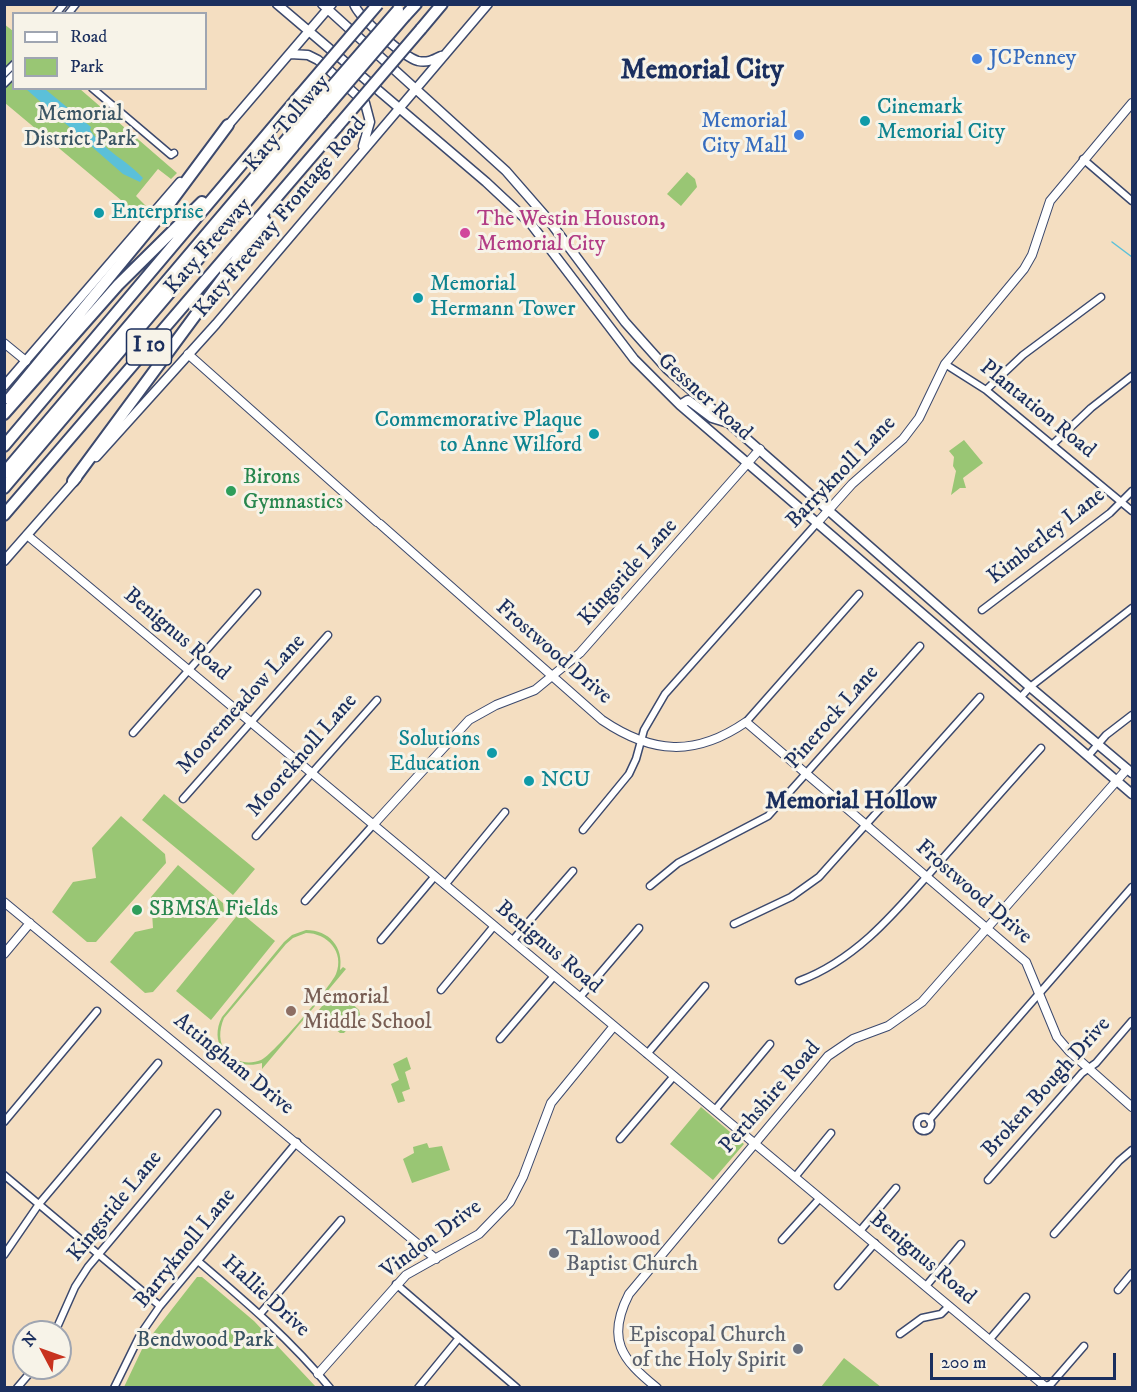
<!DOCTYPE html>
<html>
<head>
<meta charset="utf-8">
<style>
	body { margin:0 }
	#map { position:relative; width:1137px; height:1392px; overflow:hidden; background:#f4dec1; font-family:"IM FELL DW Pica",serif }
	canvas { display:block }
	.frame { position:absolute; inset:0; border:6px solid #1b2f5e; pointer-events:none }
	.legend { position:absolute; left:12px; top:12px; width:195px; height:78px; box-sizing:border-box; background:#f7f3e8; border:2px solid #9fa5b1; margin:0; padding:8px 10px; list-style:none; font-size:18px; color:#1b2f5e }
	.legend li { display:flex; align-items:center; gap:12px; height:30px }
	.legend b { width:30px; border:2px solid #9fa5b1 }
	.north { position:absolute; left:12px; top:1320px; width:60px; height:60px; box-sizing:border-box; background:#f7f3e8; border:2px solid #9fa5b1; border-radius:50%; rotate:311deg; font-size:16px; font-weight:700; line-height:24px; text-align:center; color:#1b2f5e }
	.north::after { content:''; display:block; margin:auto; width:21px; height:27px; background:#c8321e; clip-path:polygon(50% 0,100% 100%,50% 72%,0 100%) }
	.scale { position:absolute; left:930px; top:1353px; width:186px; height:27px; box-sizing:border-box; border:3px solid #1b2f5e; border-top:0; padding-left:8px; font-size:18px; line-height:21px; white-space:nowrap; color:#1b2f5e; -webkit-text-stroke:4px #f7f3e8; paint-order:stroke }
</style>
</head>
<body>
<div id="map">
<canvas width="1137" height="1392"></canvas>
<div class="frame"></div>
<ul class="legend">
<li><b style="height:8px;background:#fff"></b>Road</li>
<li><b style="height:16px;background:#99c674"></b>Park</li>
</ul>
<div class="north">N</div>
<div class="scale">200 m</div>
</div>
<script>
const ctx = document.querySelector('canvas').getContext('2d');
ctx.lineJoin = 'round';
function fill(path, color) {
  ctx.fillStyle = color;
  ctx.fill(path, 'evenodd');
}
function stroke(path, color, width, dash) {
  ctx.strokeStyle = color;
  ctx.lineWidth = width;
  ctx.lineCap = dash ? 'butt' : 'round';
  ctx.setLineDash(dash || []);
  ctx.stroke(path);
}
function drawText(font, color, halo, rows, align = 'center') {
  ctx.font = font + ' "IM FELL DW Pica",serif';
  ctx.lineWidth = 6;
  ctx.setLineDash([]);
  ctx.textBaseline = 'middle';
  ctx.strokeStyle = halo;
  ctx.fillStyle = color;
  for (const [text, x, y, turn = 0] of rows) {
    ctx.save();
    ctx.translate(x, y);
    ctx.rotate((+turn || 0) * Math.PI / 180);
    ctx.textAlign = isNaN(turn) ? turn : align;
    if (halo) ctx.strokeText(text, 0, 0);
    ctx.fillText(text, 0, 0);
    ctx.restore();
  }
}
const green = new Path2D(`
	M4 24 13 31 14 88 80 89 177 173 171 179 158 169 136 196 147 207 140 216 5 103Z
	M687 172 695 179 697 187 681 206 667 194Z
	M964 440 983 463 963 478 966 488H960L951 495 956 471 953 466 954 457 949 451Z
	M164 794 255 869 233 895 142 820Z
	M121 816 165 854 166 863 96 942H87L52 912 73 882 96 878 92 848Z
	M178 865 223 903 224 912 153 992 145 993 110 962 135 932 153 928 151 897Z
	M240 912 275 941 211 1020 176 991Z
	M306 930C329 930 344 947 340 970L343 967 346 969 262 1069V1063C232 1072 207 1045 222 1017L284 942 292 935ZM306 933C327 933 345 952 336 974 331 986 272 1056 261 1060 249 1065 235 1062 227 1053 218 1043 219 1030 224 1018L286 944 293 938Z
	M339 992 359 1010 360 1015 344 1033H340L319 1016 318 1011 333 993Z
	M407 1057 411 1069 405 1072 410 1089 402 1092 405 1101 398 1103 391 1084 399 1080 393 1064Z
	M701 1107 744 1144 713 1180 670 1144Z
	M427 1143 429 1148 442 1146 450 1170 412 1183 403 1159 414 1153 413 1147Z
	M197 1277H202L254 1321 316 1387H124L144 1345Z
	M844 1358 881 1387H821Z`);
const water = new Path2D(`
	M26 89H45L91 127 90 130C103 150 128 161 143 178L140 182 123 174Z`);
const stream = new Path2D(`
	M1112 242 1132 257`);
const minor = new Path2D(`
	M56 14 64 4
	M68 14 76 4
	M4 74 14 64
	M4 84 14 74
	M92 88 171 155 174 153
	M1083 159 1132 201
	M945 364 986 390 1132 511
	M986 390 1023 355 1101 297
	M1052 445 1091 408 1132 376
	M982 610 1110 513 1132 491
	M1020 698 1030 687 1132 608
	M746 722 859 594
	M133 733 257 593
	M1088 756 1106 735 1132 715
	M183 799 328 635
	M583 830 629 774 636 759 644 730 665 694 817 523
	M256 836 377 700
	M445 885 505 812
	M650 886 678 863 768 816 920 646
	M305 901 373 825
	M734 924 791 897 819 877 980 697
	M381 940 435 876
	M512 941 573 871
	M799 981C861 958 901 905 944 857 976 821 1008 784 1041 748
	M441 990 494 926
	M580 997 639 928
	M500 1039 554 976
	M647 1054 705 986
	M715 1110 770 1044
	M917 1124a7 7 0 1 1 14 0a7 7 0 1 1-14 0Z
	M929 1120 1132 887
	M4 1122 97 1011
	M620 1139 674 1076
	M4 1175 160 1306
	M795 1177 831 1133
	M988 1180 1082 1073 1096 1063 1132 1021
	M860 1231 896 1188
	M1054 1234 1119 1161 1132 1150
	M782 1240 820 1198
	M4 1255 39 1204 158 1063
	M198 1261C245 1301 291 1340 330 1388
	M396 1284 517 1388
	M838 1286 875 1243
	M926 1286 961 1244
	M1118 1290 1132 1273
	M260 1314 341 1220
	M55 1332 75 1287 88 1267 217 1113
	M900 1334 922 1318 941 1314 949 1306
	M990 1339 1026 1297
	M17 1388 34 1368
	M114 1388 140 1335 160 1306 297 1142
	M418 1388 459 1338
	M1040 1388 1051 1384 1084 1346`);
const tertiary = new Path2D(`
	M4 343 26 361
	M188 354 377 522
	M817 523 852 484 903 439 919 418 945 364 1024 269 1032 255 1050 201 1132 103
	M380 524 602 720C652 754 695 757 746 722L1026 962 1057 1037 1069 1051 1132 1107
	M27 535 1047 1388
	M373 825 469 720 496 705 535 690 580 653 760 449
	M4 902 436 1259
	M4 954 30 923
	M318 1374 406 1275 479 1234 510 1202 523 1177 551 1103 614 1026
	M657 1388C621 1359 606 1339 629 1294L828 1056 853 1039 888 1026 922 1002 1127 769`);
const secondary = new Path2D(`
	M277 4 486 182 531 224 634 359 680 405 1132 794
	M322 4 506 171 547 218 625 322 667 369 1030 687 1132 773
	M354 4C359 18 404 57 418 61 427 63 433 60 441 56
	M290 54 308 55 318 60 365 103 370 122 363 146
	M225 129 332 4
	M4 386 180 182
	M680 405 688 400 712 418 725 422
	M96 457 216 324 488 4
	M4 561 77 478`);
const motorway = new Path2D(`
	M405 16 416 4
	M421 29 442 4
	M9 399 164 211 228 125
	M4 414 118 285 202 202
	M4 446 300 95
	M4 473 314 107
	M73 481 265 221
	M4 488 322 113
	M4 515 337 127`);
const motorwayBridge = new Path2D(`
	M300 95 378 4
	M314 107 398 10
	M322 113 405 16
	M337 127 421 29`);
const markers = [
	[977,59,6,"#3f7fe0"],
	[865,121,6,"#0f9aa8"],
	[799,135,6,"#3f7fe0"],
	[99,213,6,"#0f9aa8"],
	[465,233,6,"#d1479c"],
	[418,298,6,"#0f9aa8"],
	[594,434,6,"#0f9aa8"],
	[231,491,6,"#2e9e5b"],
	[492,753,6,"#0f9aa8"],
	[529,781,6,"#0f9aa8"],
	[137,910,6,"#2e9e5b"],
	[291,1011,6,"#8d6e63"],
	[554,1253,6,"#6b7280"],
	[798,1349,6,"#6b7280"]
];
const shields = [
	[149,347,45]
];
const shieldNames = [
	["I 10",149,347]
];
const shopNames = [
	["JCPenney",989,59],
	["Memorial",787,122,"right"],
	["City Mall",787,147,"right"]
];
const cultureNames = [
	["Cinemark",877,108],
	["Memorial City",877,133],
	["Enterprise",111,213],
	["Memorial",430,285],
	["Hermann Tower",430,310],
	["Commemorative Plaque",582,421,"right"],
	["to Anne Wilford",582,446,"right"],
	["Solutions",480,740,"right"],
	["Education",480,765,"right"],
	["NCU",541,781]
];
const parkNames = [
	["Memorial",80,115],
	["District Park",80,140],
	["Bendwood Park",205,1341]
];
const streetNames = [
	["Katy Tollway",288,124,-50],
	["Katy Freeway Frontage Road",281,218,-50],
	["Katy Freeway",209,247,-49],
	["Gessner Road",704,398,42],
	["Plantation Road",1037,410,39],
	["Barryknoll Lane",842,473,-46],
	["Kimberley Lane",1047,537,-38],
	["Kingsride Lane",629,573,-48],
	["Benignus Road",176,635,40],
	["Frostwood Drive",553,653,41],
	["Mooremeadow Lane",242,705,-48],
	["Pinerock Lane",833,718,-49],
	["Mooreknoll Lane",303,756,-49],
	["Frostwood Drive",973,893,41],
	["Benignus Road",548,948,40],
	["Attingham Drive",233,1065,39],
	["Broken Bough Drive",1047,1088,-48],
	["Perthshire Road",771,1098,-49],
	["Kingsride Lane",116,1207,-51],
	["Vindon Drive",432,1240,-36],
	["Barryknoll Lane",186,1249,-51],
	["Benignus Road",922,1259,40],
	["Hallie Drive",265,1297,42]
];
const hotelNames = [
	["The Westin Houston,",477,220],
	["Memorial City",477,245]
];
const leisureNames = [
	["Birons",243,478],
	["Gymnastics",243,503],
	["SBMSA Fields",149,910]
];
const educationNames = [
	["Memorial",303,998],
	["Middle School",303,1023]
];
const worshipNames = [
	["Tallowood",566,1240],
	["Baptist Church",566,1265],
	["Episcopal Church",786,1336,"right"],
	["of the Holy Spirit",786,1361,"right"]
];
const neighbourhoodNames = [
	["Memorial Hollow",851,803]
];
const districtNames = [
	["Memorial City",702,72]
];
fill(green, '#99c674');
fill(water, '#5bc0d9');
stroke(stream, '#5bc0d9', 1.5);
stroke(minor, '#3c496d', 9);
stroke(tertiary, '#3c496d', 10);
stroke(secondary, '#3c496d', 11);
stroke(motorway, '#3c496d', 14);
stroke(minor, '#fff', 6);
stroke(tertiary, '#fff', 8);
stroke(secondary, '#fff', 8);
stroke(motorway, '#fff', 10);
stroke(motorwayBridge, '#3c496d', 14, []);
stroke(motorwayBridge, '#fff', 10);
for (const [x, y, r, color] of markers) {
  const dot = new Path2D();
  dot.arc(x, y, r, 0, 2 * Math.PI);
  ctx.fillStyle = color;
  ctx.fill(dot);
  stroke(dot, '#f7f3e8', 2);
}
for (const [x, y, w] of shields) {
  const box = new Path2D();
  box.roundRect(x - w / 2, y - 18, w, 36, 4.5);
  ctx.fillStyle = '#f7f3e8';
  ctx.fill(box);
  stroke(box, '#1b2f5e', 1.5);
}
drawText('bold 21px', '#1b2f5e', null, shieldNames);
drawText('22px', '#366cbe', '#f7f3e8', shopNames, 'left');
drawText('22px', '#0d838f', '#f7f3e8', cultureNames, 'left');
drawText('22px', '#3a5564', '#f7f3e8', parkNames);
drawText('22px', '#1b2f5e', '#f7f3e8', streetNames);
drawText('22px', '#b23c85', '#f7f3e8', hotelNames, 'left');
drawText('22px', '#27864d', '#f7f3e8', leisureNames, 'left');
drawText('22px', '#785e54', '#f7f3e8', educationNames, 'left');
drawText('22px', '#5b616d', '#f7f3e8', worshipNames, 'left');
drawText('bold 24px', '#1b2f5e', '#f7f3e8', neighbourhoodNames);
drawText('bold 28px', '#1b2f5e', '#f7f3e8', districtNames);
</script>
</body>
</html>
